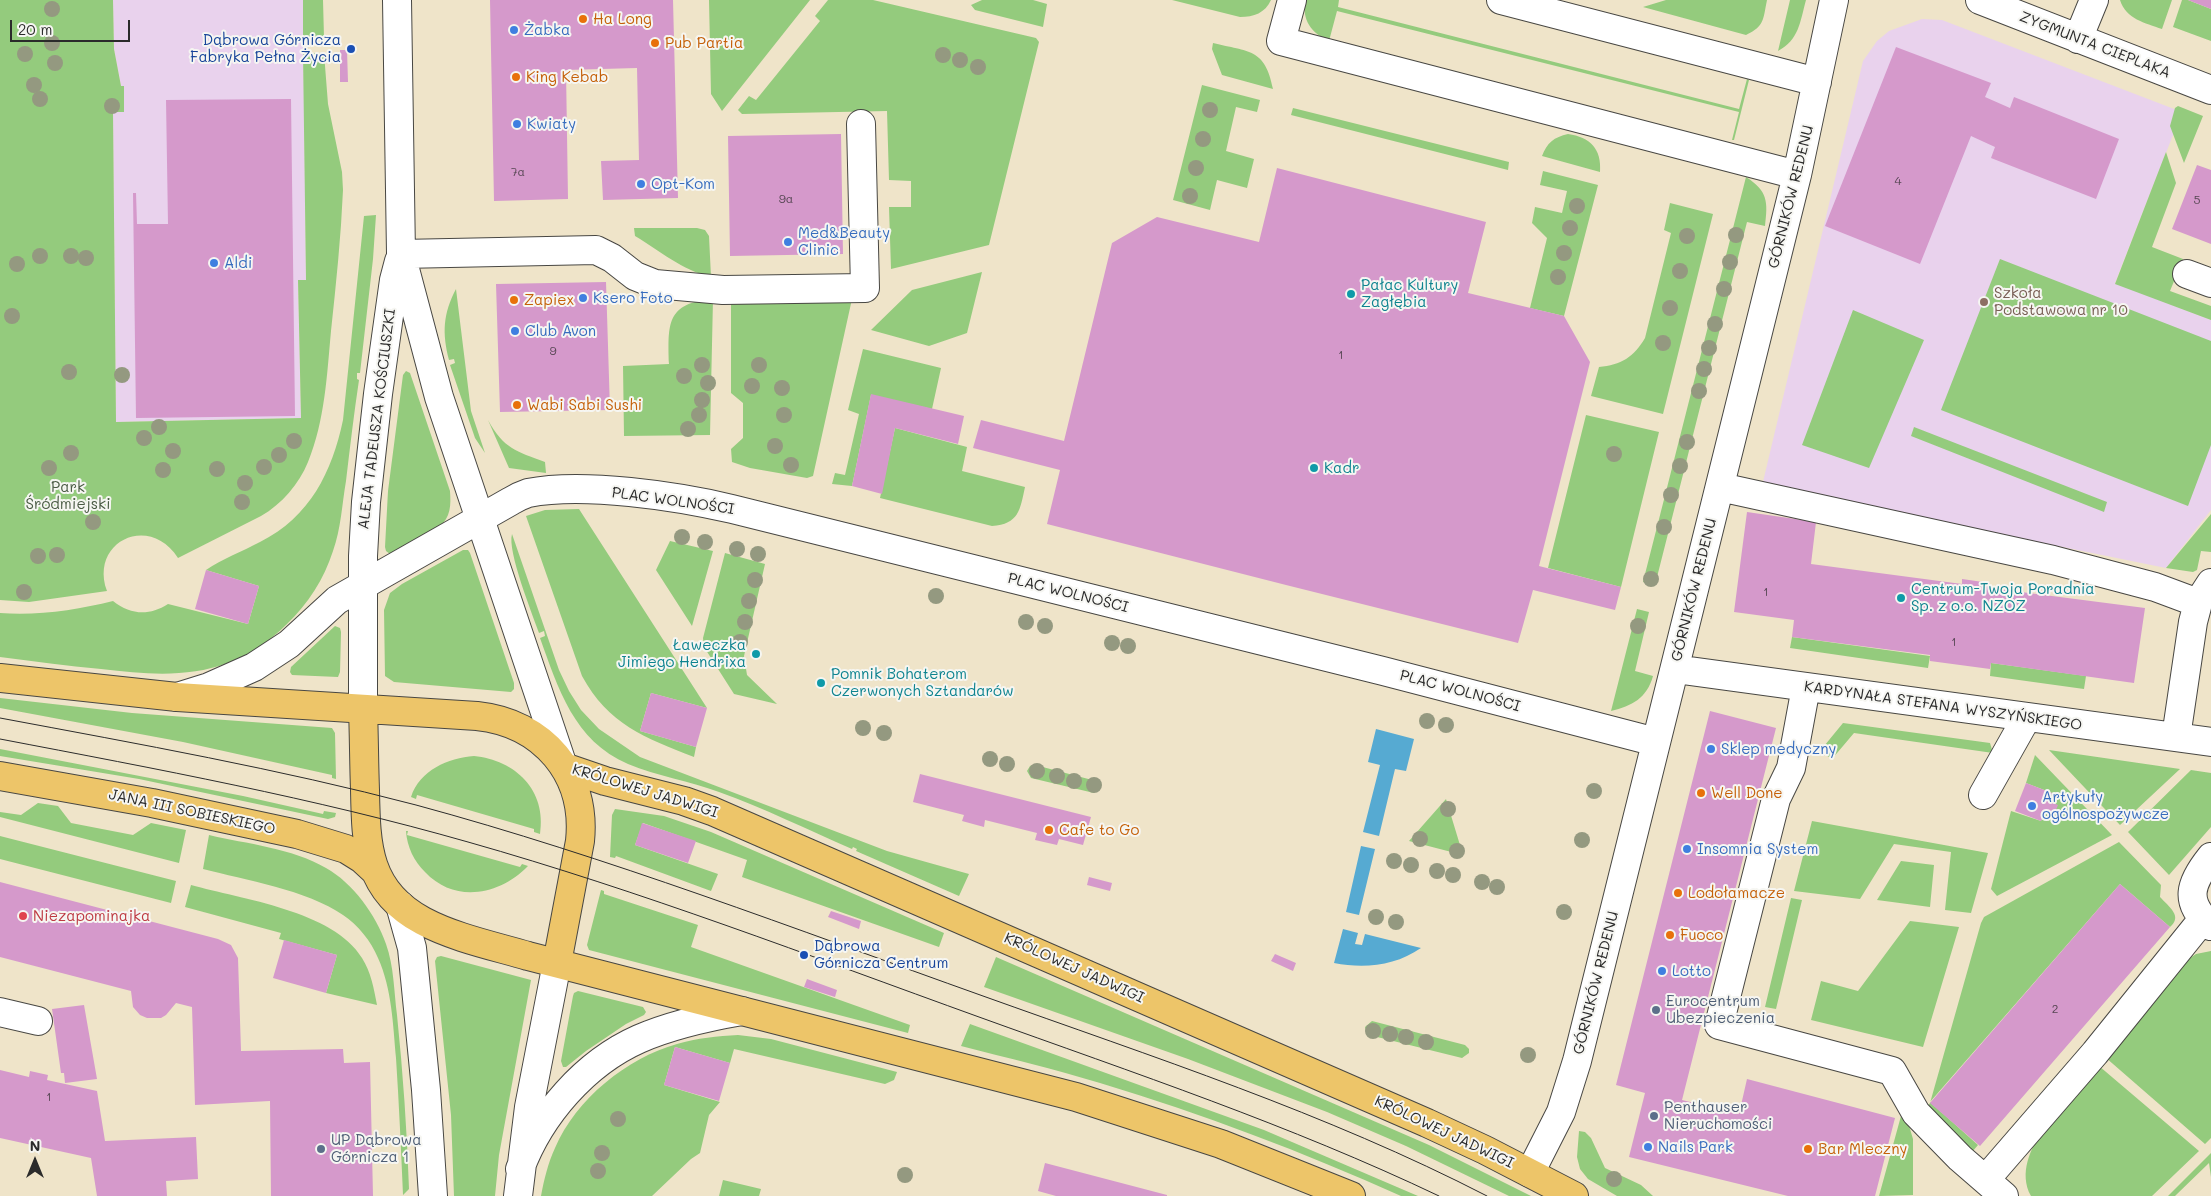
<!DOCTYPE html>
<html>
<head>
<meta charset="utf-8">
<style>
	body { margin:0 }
	#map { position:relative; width:2211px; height:1196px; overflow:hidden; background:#efe4c9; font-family:Mali,sans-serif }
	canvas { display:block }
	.north { position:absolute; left:10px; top:1136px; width:50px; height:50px; -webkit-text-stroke:4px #f6f6f2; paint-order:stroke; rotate:0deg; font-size:14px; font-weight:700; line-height:20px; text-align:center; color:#2b2b2b }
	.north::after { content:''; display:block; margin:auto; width:18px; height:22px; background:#2b2b2b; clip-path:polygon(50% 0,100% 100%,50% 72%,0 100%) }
	.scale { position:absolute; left:10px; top:20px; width:120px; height:22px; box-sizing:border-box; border:2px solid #2b2b2b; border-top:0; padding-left:6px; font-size:15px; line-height:18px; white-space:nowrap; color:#2b2b2b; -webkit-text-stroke:4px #f6f6f2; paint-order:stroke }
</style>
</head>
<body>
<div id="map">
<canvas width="2211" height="1196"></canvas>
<div class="north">N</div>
<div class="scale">20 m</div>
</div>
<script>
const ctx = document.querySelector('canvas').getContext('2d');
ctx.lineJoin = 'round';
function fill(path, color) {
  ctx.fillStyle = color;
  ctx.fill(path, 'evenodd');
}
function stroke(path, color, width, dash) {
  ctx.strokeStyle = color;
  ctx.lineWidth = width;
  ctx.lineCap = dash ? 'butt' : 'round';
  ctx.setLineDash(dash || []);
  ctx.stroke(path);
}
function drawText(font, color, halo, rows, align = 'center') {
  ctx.font = font + ' Mali,sans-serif';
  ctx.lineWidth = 4;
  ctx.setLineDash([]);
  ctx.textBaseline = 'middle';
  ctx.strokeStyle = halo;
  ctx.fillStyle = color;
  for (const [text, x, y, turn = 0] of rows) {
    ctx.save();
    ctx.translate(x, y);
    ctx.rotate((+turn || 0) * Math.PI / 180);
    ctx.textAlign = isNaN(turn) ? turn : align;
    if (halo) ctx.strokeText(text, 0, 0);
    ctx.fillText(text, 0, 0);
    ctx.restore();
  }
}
const built = new Path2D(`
	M113 0H303L306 280H298L301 418 116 422 113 112 124 111 123 86H121L114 49Z
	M1922 19 1942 20 2182 112 2115 283 2211 320V510L2166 568 1762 486 1863 61 1877 41 1889 31Z`);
const green = new Path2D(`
	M0 0H113L114 49 121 86H124V112H113L116 422 301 418 298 280H306L303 53H324L328 104 342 172 343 190C341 237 336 284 331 331 327 374 325 421 308 462 299 484 282 504 261 516L178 558C150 513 89 541 107 591L29 602 0 600Z
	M303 0H323L324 37H303Z
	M709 0H810L722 111 711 94Z
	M828 0H873L1036 38 1039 42 989 245 891 269 889 207H911V181L889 180 887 111 742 114 738 110 749 96 756 100 820 21 815 16Z
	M982 0H1033L1047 4 1043 27 975 10 971 5Z
	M1172 0H1271C1265 13 1254 17 1240 17Z
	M1305 0H1339L1338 7 1739 109 1747 79 1749 80 1734 140H1732L1739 112 1337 11 1329 41C1311 33 1302 20 1305 0Z
	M1666 0H1767C1763 19 1765 26 1746 35L1643 7Z
	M1790 0H1806C1800 22 1799 40 1778 51Z
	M2120 0H2172L2162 29C2145 23 2126 19 2120 0Z
	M2182 0H2188L2211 9V41L2173 27Z
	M1213 43C1249 52 1265 48 1273 89L1222 75 1212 49Z
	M1202 85 1260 100 1257 112 1236 107 1226 151 1254 159 1247 188 1217 180 1210 210 1173 200Z
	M2178 106 2203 116 2184 163 2170 126 2175 108Z
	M1293 108 1509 162 1508 170 1291 115Z
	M1568 134C1590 137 1602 149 1600 172L1542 156C1547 143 1554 137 1568 134Z
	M2166 152 2176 183 2152 247 2183 259 2170 291 2211 306V320L2115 284Z
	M1543 171 1598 185 1564 316 1530 308 1547 238 1532 223 1535 207 1562 213 1567 191 1540 185Z
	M1746 177C1768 191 1768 202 1765 226L1747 222 1655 585 1643 582Z
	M1670 203 1713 214 1663 414 1591 396 1599 367C1621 365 1634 357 1645 338L1671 233 1664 230Z
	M376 215 373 259 360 373H357V379L359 380C354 413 350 447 346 481 342 504 341 529 333 551 324 579 308 604 287 624 231 679 174 678 101 669 67 666 34 661 0 657V613C37 616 77 610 113 601 131 615 149 616 168 604L248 624 259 586 206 570C222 559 243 551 260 542 310 517 332 472 343 420L364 216Z
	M634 228H697L705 230 709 236 711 277C682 270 660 251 635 236Z
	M2000 259 2211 341V445L2188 506 1941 410Z
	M982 272 967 333 929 346 871 330 912 290Z
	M456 289 471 411 485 453 475 438 450 365 455 363 454 359 449 360C442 333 443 314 456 289Z
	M713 299 710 435 624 436 623 366 669 364C668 324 666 303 713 299Z
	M731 299H852L813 476 807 478 750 468 732 462 731 449 743 438V403L731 393Z
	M1853 310 1924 340 1869 468 1802 445Z
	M863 349 941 368 932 409 871 395 852 486 832 484 835 473 845 475 859 414 848 410Z
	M406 371 410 373 450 491C451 505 451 517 439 527L390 554 386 551 385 547 388 491 403 375Z
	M1586 415 1659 432 1621 587 1548 568Z
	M488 420C504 449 516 451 545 462L546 473 509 468Z
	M1914 427 2107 502 2104 512 1911 436Z
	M895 428 967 447 962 471 1025 487C1020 510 1019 524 992 526L880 498Z
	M579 509 707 708 651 693 640 731 696 747 694 757C645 738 608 724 582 676L526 516 545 510Z
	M2211 514V552L2201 551 2197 570 2193 572 2166 568Z
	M512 534 559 670 569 691 581 710 599 729 640 757 887 851 969 874 959 896 856 851 857 849 853 847 852 849C808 830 764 808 719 792 690 781 657 776 628 764 574 741 558 688 540 638L545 636 544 631 539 633C532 613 507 551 512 534Z
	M670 541 713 551 692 626 656 570Z
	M463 550H468L470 553 514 683V689L511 692 394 682 385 676 384 610 390 593 402 584Z
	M725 553 765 564 744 656 747 675 777 704 734 694 704 647 703 638Z
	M1637 609 1649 612 1635 671 1653 676C1647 698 1632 706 1611 711Z
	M335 626 340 628 341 632 340 672 338 677 292 675 290 672 291 667Z
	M1792 637 1930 656 1928 668 1790 648Z
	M1991 663 2086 676 2084 689 1990 676Z
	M0 698 132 713 332 728 335 733 336 779 332 778V775L183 742 0 708Z
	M1843 723 1990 743 1993 753 1854 733 1832 759 1820 751Z
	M0 749 243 796 323 814 324 811 336 813 335 817 328 819 139 779 0 756Z
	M2049 750 2180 769 2120 825Z
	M2035 755 2112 835 1997 896 1991 889 2011 811 2041 821 2044 813 2053 817 2049 801 2052 793 2026 783Z
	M474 756C515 760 547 790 540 834L534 832V829L417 795 416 799 411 797C420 770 448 758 474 756Z
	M1035 765 1096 781 1099 783V787L1094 793 1031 778 1027 771 1030 766Z
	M2191 770 2211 773V827L2169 875 2128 832Z
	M1446 799 1463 855 1409 841Z
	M38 803 58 806 71 823 133 835 151 823 186 830 179 863 0 817V812L21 815Z
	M615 809 664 816 711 832 944 933 939 947 742 877 747 860 643 823 635 845 718 874 711 891 616 856 615 858 610 857 612 815Z
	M1812 821 1988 853 1971 913 1945 910 1951 852 1894 844 1860 899 1794 891Z
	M406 831H408L407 835 520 867 522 864 528 866C500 895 455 904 425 872 414 861 407 847 406 831Z
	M209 835C247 844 292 848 326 868 353 883 376 915 386 944 394 966 394 992 397 1015 403 1073 407 1131 409 1189L403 1195C401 1149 399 1104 396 1058 393 1025 392 989 378 958 371 941 358 925 343 915 307 890 245 880 203 869Z
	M0 836 176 881 171 903 0 859Z
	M2119 842 2161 885 2160 897C2169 907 2183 916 2170 927L2120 884 1930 1102 1978 1145 1972 1152 1925 1110 1930 1103 1981 923 1984 917Z
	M1901 861 1934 865 1930 907 1877 900Z
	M191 885C241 899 334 911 362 958 371 972 374 989 377 1005L326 993 337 955 279 939 281 933 185 907Z
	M601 890 604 891V894L698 925 691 947 910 1025 908 1033 589 950 587 945Z
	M1791 898 1802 900 1776 1009 1765 1007Z
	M1910 921 1959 927 1923 1047 1811 1020 1821 981 1858 991Z
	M2211 951V1138L2205 1144 2105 1057 2187 960 2196 954Z
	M441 956 531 980 499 1155 495 1196H454L451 1115 435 961 437 957Z
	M996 957 1429 1145 1531 1196H1509L1406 1146 1327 1112 1188 1059 984 987Z
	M578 991 643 1007 646 1012 644 1015 626 1024 586 1051 566 1067H563L561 1061 573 996 574 993Z
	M1372 1021 1465 1045 1469 1049V1053L1462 1058 1369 1035 1366 1031 1365 1027Z
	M970 1024 1264 1130 1418 1196H1401C1303 1152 1203 1114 1100 1083 1054 1069 1008 1058 961 1046Z
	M738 1035 771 1039 897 1072 894 1080 885 1084 734 1049 730 1063 675 1047 664 1085 720 1102 709 1115 700 1153 691 1159 652 1196H541C544 1180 548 1163 555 1148 576 1099 627 1058 677 1044 697 1038 718 1036 738 1035Z
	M2099 1066 2199 1151 2152 1196H2031C2007 1151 2073 1096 2099 1066Z
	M1901 1116 1907 1119 1913 1139V1195L1879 1196Z
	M1579 1131 1585 1132 1591 1138 1605 1168 1641 1185 1653 1196H1617L1588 1179 1580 1169 1577 1157Z
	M2211 1153V1177L2209 1163 2175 1196H2168Z
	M723 1180 761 1189 759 1196H719Z`);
const water = new Path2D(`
	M1376 729 1414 739 1406 771 1395 769 1379 836 1363 832 1380 765 1368 762Z
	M1361 846 1375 849 1359 915 1346 912Z
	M1343 929 1358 933 1355 944 1362 945 1365 934 1421 948C1395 966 1364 969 1334 963Z`);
const building = new Path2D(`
	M490 0H673L678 198 603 200 601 161 639 160 637 68 566 70 568 199 494 201Z
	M2188 0H2211V9Z
	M1896 47 1991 83 1985 97 2010 108 2014 97 2119 139 2096 199 1991 158 1995 147 1971 136 1920 264 1825 226Z
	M340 50H347L348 82H340Z
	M291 99 295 416 136 418 133 193H136L137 224H168L166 100Z
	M841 134 843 254 730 256 728 136Z
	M2197 165 2211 170V244L2172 229Z
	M1277 168 1486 222 1468 293 1564 316 1590 362 1539 566 1621 587 1615 610 1533 590 1518 643 1286 585 1047 524 1060 470 973 448 981 420 1064 441 1112 243 1157 217 1259 242Z
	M606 282 610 410 500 412 496 284Z
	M871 394 964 416 958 444 895 428 882 494 852 486Z
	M1747 512 1816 522 1811 564 1962 584V579L1990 583V588L2145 608 2134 683 1991 663 1990 669 1930 661V655L1792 637 1794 620 1734 612Z
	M206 570 259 586 248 624 195 609Z
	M651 693 707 708 696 747 640 731Z
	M1710 711 1776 728 1682 1100 1739 1114 1747 1079 1895 1118 1875 1196H1788L1629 1157 1645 1093 1616 1085Z
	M920 774 1091 817 1083 845 1059 839 1057 845 1035 840 1037 833 985 820 984 827 962 821 964 815 913 802Z
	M2026 783 2052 793 2049 801 2058 805 2053 817 2044 813 2041 821 2015 811Z
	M642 823 696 841 688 863 635 845Z
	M1089 877 1112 883 1110 891 1087 885Z
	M0 882 218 939 231 945 238 958 241 1051 343 1049 344 1063 370 1062 373 1196H271L270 1101 195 1105 192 1007 176 1003 166 1015 161 1018H147L140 1015 133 1007 131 991 0 957Z
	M2120 884 2170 927 1980 1146 1930 1103Z
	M831 911 861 921 859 929 828 917Z
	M284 940 337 955 326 993 273 978Z
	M1275 954 1296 963 1293 971 1271 961Z
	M807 979 837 990 835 997 804 987Z
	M84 1005 97 1079 65 1083 64 1073H61L52 1009Z
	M675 1047 730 1063 719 1101 664 1085Z
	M0 1070 29 1077 30 1071 48 1075 47 1080 97 1091 105 1141 196 1137 198 1179 166 1181 167 1196H97L91 1158 0 1138Z
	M1045 1163 1167 1195V1196H1056L1038 1191Z`);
const minor = new Path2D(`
	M397 0 401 254 439 397 562 763
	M1292 0 1281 41 1797 175
	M1501 0 1817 82
	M1980 0 2211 90
	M2078 39 2094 0
	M401 254 596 250 612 258 635 276 655 284 723 290 865 288 861 124
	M2187 274 2211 283
	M1720 487 2053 560 2155 587 2198 603
	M1675 669 2211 742
	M1806 687 1791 768 1776 799 1719 1025 1892 1071 1916 1113 1960 1158 2004 1196
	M177 697 209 687 254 667 289 644 337 600 511 501C516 498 522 495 528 493 583 482 677 496 732 509L1383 671 1656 742
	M363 709V556L366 502 378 394 394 280 399 261
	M2176 737 2193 622 2198 603 2211 583
	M1983 795 2027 717
	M2211 857C2190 883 2183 902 2211 926
	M400 905 412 948 426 1090 433 1196
	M0 1012 38 1021
	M520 1169C540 1115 585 1063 639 1039 671 1025 707 1017 742 1011
	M1530 1173 1561 1112 1577 1061 1797 175 1834 0
	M1986 1179 2095 1053 2203 919
	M518 1196 529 1107 557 963`);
const major = new Path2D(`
	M0 678 177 697 477 716C543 723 587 774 580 841L557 963
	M363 709C364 736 364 763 365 790 366 846 367 891 423 921 455 938 494 946 528 956L1076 1097 1221 1144 1351 1196
	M564 767 605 781 684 801 712 811 1427 1123 1485 1150 1574 1196
	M0 776 152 803 297 834 346 849 362 859 375 871`);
const tram = new Path2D(`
	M0 718C139 744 279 769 416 805 608 857 795 929 983 996 1153 1057 1326 1113 1487 1196
	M0 739C157 769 314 798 468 842 641 891 810 956 979 1017 1134 1073 1290 1125 1439 1196`);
const trees = [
	[52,9],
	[52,43],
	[25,54],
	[943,55],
	[960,60],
	[55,63],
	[978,67],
	[34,85],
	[40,99],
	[112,106],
	[1210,110],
	[1203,139],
	[1196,168],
	[1190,196],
	[1577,206],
	[1570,228],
	[1736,235],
	[1687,236],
	[1564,253],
	[40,256],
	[71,256],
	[86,258],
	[1730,262],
	[17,264],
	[1680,271],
	[1558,277],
	[1724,289],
	[1670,308],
	[12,316],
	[1715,324],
	[1663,343],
	[1709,348],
	[702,365],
	[759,365],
	[1704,369],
	[69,372],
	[122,375],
	[684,376],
	[708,383],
	[752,386],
	[782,388],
	[1699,391],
	[702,400],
	[699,415],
	[784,415],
	[159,427],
	[688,429],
	[144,438],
	[294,441],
	[1687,442],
	[775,446],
	[173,451],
	[71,453],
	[1614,454],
	[279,455],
	[791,465],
	[1680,466],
	[264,467],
	[49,468],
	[217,469],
	[163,470],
	[245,483],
	[1671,495],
	[242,502],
	[93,522],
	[1664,527],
	[682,537],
	[705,542],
	[737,549],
	[758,554],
	[57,555],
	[38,556],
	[1651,579],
	[755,580],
	[24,592],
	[936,596],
	[749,601],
	[745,622],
	[1026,622],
	[1045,626],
	[1638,626],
	[740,642],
	[1112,643],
	[1128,646],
	[1427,721],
	[1446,725],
	[863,728],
	[884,733],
	[990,759],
	[1007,764],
	[1037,771],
	[1057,776],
	[1074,781],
	[1094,785],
	[1594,791],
	[1448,809],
	[1420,839],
	[1582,840],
	[1457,851],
	[1394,861],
	[1411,865],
	[1437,871],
	[1453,875],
	[1482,882],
	[1497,887],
	[1564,912],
	[1376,917],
	[1396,922],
	[1373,1031],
	[1390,1034],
	[1406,1037],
	[1426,1042],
	[1528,1055],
	[618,1119],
	[602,1153],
	[598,1171],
	[905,1175],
	[1614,1179]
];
const markers = [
	[583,19,5,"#e8710a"],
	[514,30,5,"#3f7fe0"],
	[655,43,5,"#e8710a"],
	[351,49,5,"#1a4fb4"],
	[516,77,5,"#e8710a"],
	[517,124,5,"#3f7fe0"],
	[641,184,5,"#3f7fe0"],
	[788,242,5,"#3f7fe0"],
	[214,263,5,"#3f7fe0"],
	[1351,294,5,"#0f9aa8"],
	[583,298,5,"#3f7fe0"],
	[514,300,5,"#e8710a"],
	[1984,302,5,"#8d6e63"],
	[515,331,5,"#3f7fe0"],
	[517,405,5,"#e8710a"],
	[1314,468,5,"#0f9aa8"],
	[1901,598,5,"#0f9aa8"],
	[756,654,5,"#0f9aa8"],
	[821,683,5,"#0f9aa8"],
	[1711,749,5,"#3f7fe0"],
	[1701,793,5,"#e8710a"],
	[2032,806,5,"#3f7fe0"],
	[1049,830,5,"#e8710a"],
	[1687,849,5,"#3f7fe0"],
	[1678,893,5,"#e8710a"],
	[23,916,5,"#e0444e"],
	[1670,935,5,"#e8710a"],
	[804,955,5,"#1a4fb4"],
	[1662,971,5,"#3f7fe0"],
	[1656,1010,5,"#5c6f8a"],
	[1654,1116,5,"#5c6f8a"],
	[1648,1147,5,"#3f7fe0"],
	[321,1149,5,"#5c6f8a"],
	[1808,1149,5,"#e8710a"]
];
const numberNames = [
	["7a",518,172],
	["4",1898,181],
	["9a",786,199],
	["5",2197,200],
	["9",553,351],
	["1",1341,355],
	["1",1766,592],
	["1",1954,642],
	["2",2055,1009],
	["1",49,1097]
];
const foodNames = [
	["Ha Long",593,19],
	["Pub Partia",665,43],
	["King Kebab",526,77],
	["Zapiex",524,300],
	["Wabi Sabi Sushi",527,405],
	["Well Done",1711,793],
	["Cafe to Go",1059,830],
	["Lodołamacze",1688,893],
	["Fuoco",1680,935],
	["Bar Mleczny",1818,1149]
];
const shopNames = [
	["Żabka",524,30],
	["Kwiaty",527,124],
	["Opt-Kom",651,184],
	["Med&Beauty",798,233],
	["Clinic",798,250],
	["Aldi",224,263],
	["Ksero Foto",593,298],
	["Club Avon",525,331],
	["Sklep medyczny",1721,749],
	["Artykuły",2042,797],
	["ogólnospożywcze",2042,814],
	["Insomnia System",1697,849],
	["Lotto",1672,971],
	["Nails Park",1658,1147]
];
const transitNames = [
	["Dąbrowa Górnicza",341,40],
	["Fabryka Pełna Życia",341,57],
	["Dąbrowa",814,946,"left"],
	["Górnicza Centrum",814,963,"left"]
];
const streetNames = [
	["ZYGMUNTA CIEPLAKA",2095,45,21],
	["GÓRNIKÓW REDENU",1791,197,-76],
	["ALEJA TADEUSZA KOŚCIUSZKI",377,419,-83],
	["PLAC WOLNOŚCI",673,501,8],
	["GÓRNIKÓW REDENU",1694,590,-76],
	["PLAC WOLNOŚCI",1068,593,14],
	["PLAC WOLNOŚCI",1460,691,15],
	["KARDYNAŁA STEFANA WYSZYŃSKIEGO",1943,706,8],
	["KRÓLOWEJ JADWIGI",645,791,17],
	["JANA III SOBIESKIEGO",192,812,12],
	["KRÓLOWEJ JADWIGI",1074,968,24],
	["GÓRNIKÓW REDENU",1596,983,-76],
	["KRÓLOWEJ JADWIGI",1444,1132,25]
];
const cultureNames = [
	["Pałac Kultury",1361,285],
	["Zagłębia",1361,302],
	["Kadr",1324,468],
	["Centrum-Twoja Poradnia",1911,589],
	["Sp. z o.o. NZOZ",1911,606],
	["Ławeczka",746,645,"right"],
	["Jimiego Hendrixa",746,662,"right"],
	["Pomnik Bohaterom",831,674],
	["Czerwonych Sztandarów",831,691]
];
const educationNames = [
	["Szkoła",1994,293],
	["Podstawowa nr 10",1994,310]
];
const parkNames = [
	["Park",68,487],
	["Śródmiejski",68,504]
];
const healthNames = [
	["Niezapominajka",33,916]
];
const serviceNames = [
	["Eurocentrum",1666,1001],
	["Ubezpieczenia",1666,1018],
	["Penthauser",1664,1107],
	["Nieruchomości",1664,1124],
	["UP Dąbrowa",331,1140],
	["Górnicza 1",331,1157]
];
fill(built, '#e9d2ed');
fill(green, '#94cb7d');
fill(water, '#56aad2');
fill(building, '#d599cb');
stroke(minor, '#484743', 30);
stroke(major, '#484743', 30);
stroke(minor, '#fff', 28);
stroke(major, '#edc569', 28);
stroke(tram, '#2b2b2b', 1);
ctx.fillStyle = '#949980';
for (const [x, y] of trees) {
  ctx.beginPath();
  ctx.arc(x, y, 8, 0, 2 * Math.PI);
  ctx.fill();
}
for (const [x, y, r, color] of markers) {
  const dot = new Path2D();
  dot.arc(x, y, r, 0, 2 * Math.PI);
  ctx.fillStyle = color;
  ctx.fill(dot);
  stroke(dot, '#f6f6f2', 2);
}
drawText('12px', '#564653', null, numberNames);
drawText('15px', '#c56008', '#f6f6f2', foodNames, 'left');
drawText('15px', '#366cbe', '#f6f6f2', shopNames, 'left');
drawText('15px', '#164399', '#f6f6f2', transitNames, 'right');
drawText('15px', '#2b2b2b', '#f6f6f2', streetNames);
drawText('15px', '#0d838f', '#f6f6f2', cultureNames, 'left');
drawText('15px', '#785e54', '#f6f6f2', educationNames, 'left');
drawText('15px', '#4a5b44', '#f6f6f2', parkNames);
drawText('15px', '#be3a42', '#f6f6f2', healthNames, 'left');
drawText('15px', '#4e5e75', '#f6f6f2', serviceNames, 'left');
</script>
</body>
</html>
